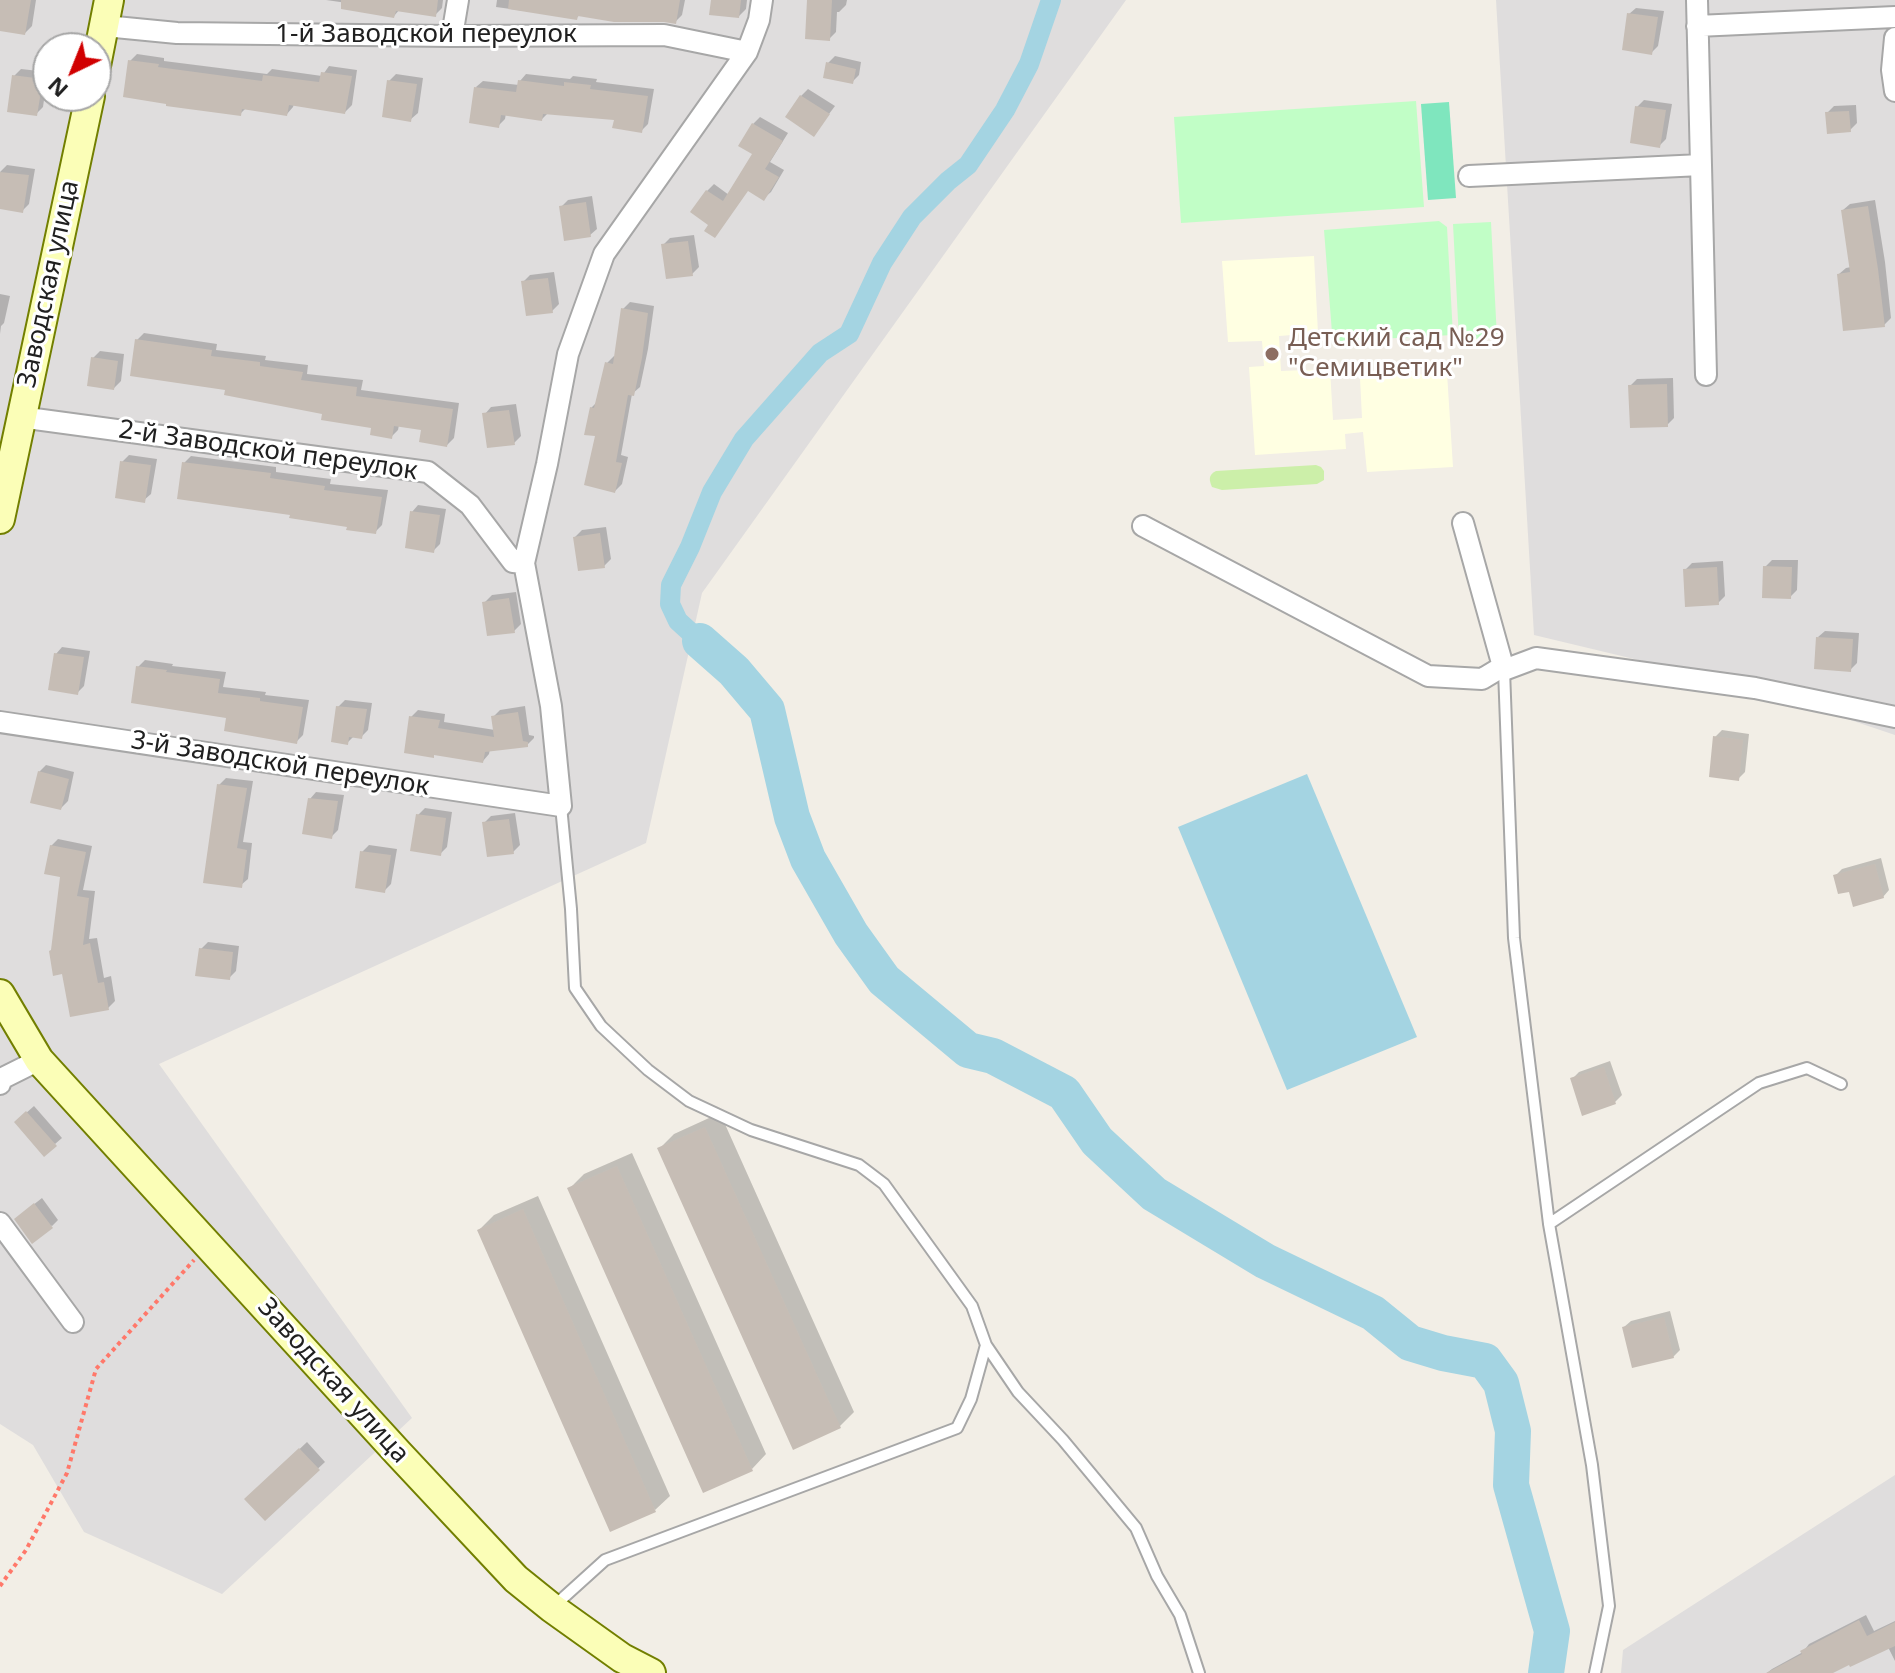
<!DOCTYPE html>
<html>
<head>
<meta charset="utf-8">
<style>
	body { margin:0 }
	#map { position:relative; width:1895px; height:1673px; overflow:hidden; background:#f2eee6; font-family:"Noto Sans",sans-serif }
	canvas { display:block }
	.north { position:absolute; left:32px; top:32px; width:80px; height:80px; box-sizing:border-box; background:#fff; border:2px solid #a6a6a6; border-radius:50%; rotate:223deg; font-size:22px; font-weight:700; line-height:32px; text-align:center; color:#202020 }
	.north::after { content:''; display:block; margin:auto; width:28px; height:36px; background:#d10001; clip-path:polygon(50% 0,100% 100%,50% 72%,0 100%) }
</style>
</head>
<body>
<div id="map">
<canvas width="1895" height="1673"></canvas>
<div class="north">N</div>
</div>
<script>
const ctx = document.querySelector('canvas').getContext('2d');
ctx.lineJoin = 'round';
function fill(path, color) {
  ctx.fillStyle = color;
  ctx.fill(path, 'evenodd');
}
function stroke(path, color, width, dash) {
  ctx.strokeStyle = color;
  ctx.lineWidth = width;
  ctx.lineCap = dash ? 'butt' : 'round';
  ctx.setLineDash(dash || []);
  ctx.stroke(path);
}
function drawText(font, color, halo, rows, align = 'center') {
  ctx.font = font + ' "Noto Sans",sans-serif';
  ctx.lineWidth = 6;
  ctx.setLineDash([]);
  ctx.textBaseline = 'middle';
  ctx.strokeStyle = halo;
  ctx.fillStyle = color;
  for (const [text, x, y, turn = 0] of rows) {
    ctx.save();
    ctx.translate(x, y);
    ctx.rotate((+turn || 0) * Math.PI / 180);
    ctx.textAlign = isNaN(turn) ? turn : align;
    if (halo) ctx.strokeText(text, 0, 0);
    ctx.fillText(text, 0, 0);
    ctx.restore();
  }
}
const residential = new Path2D(`
	M0 0H1126L702 593 646 843 159 1064 412 1418 222 1594 84 1532 33 1445 0 1424ZM48 48H96V96H48Z
	M1496 0H1895V735L1755 688 1534 635Z
	M1895 1475V1673H1621L1623 1650Z`);
const education = new Path2D(`
	M1314 256 1318 333 1279 336 1281 371 1330 369 1333 420 1362 418 1360 378 1447 373 1453 467 1367 472 1363 432 1345 434 1346 449 1255 455 1249 367 1264 366 1262 341 1228 342 1222 261Z`);
const grass = new Path2D(`
	M1316 465 1321 467 1324 471V480L1317 484 1222 490 1212 487C1209 480 1208 475 1216 471Z`);
const park = new Path2D(`
	M1416 101 1424 207 1181 223 1174 117Z
	M1439 221 1447 227 1453 335 1340 341 1332 333 1324 230Z
	M1491 222 1497 338 1459 340 1453 224Z`);
const pitch = new Path2D(`
	M1449 102 1456 198 1428 200 1421 104Z`);
const water = new Path2D(`
	M1307 774 1417 1037 1287 1090 1178 827Z`);
const shadow = new Path2D(`
	M2 0H36L32 26 25 33 0 29Z
	M326 0H443L442 8 435 15 400 9 394 16 368 6Z
	M497 0H685L682 15 675 22 580 15 576 18 496 7Z
	M713 0H747L746 9 739 16Z
	M809 0H847L846 5 839 12H837L836 32 829 39Z
	M1636 8 1664 11 1658 46 1651 53 1629 14Z
	M137 54 164 58V61L267 74 272 69 322 76 329 66 357 70 352 105 345 112 294 104 293 107 287 114 246 108 240 114 130 61Z
	M835 56 861 62 859 75 852 82 828 63Z
	M21 69 48 72 43 107 36 114 14 76Z
	M396 74 423 78 418 113 411 119 389 81Z
	M526 74 570 79 573 76 597 79 596 82 654 89 648 124 641 131 616 118 549 112 542 119 506 113 505 119 498 126 476 87 483 81 519 85 520 81Z
	M808 89 835 106 814 134 801 96Z
	M1644 100 1672 104 1666 139 1659 146 1637 107Z
	M1856 105 1857 123 1850 130 1827 113 1834 106Z
	M760 117 788 133 770 162 784 170 771 192 764 198 749 189 711 224 707 191 714 184 729 195 755 154 753 124Z
	M7 165 35 169 29 204 22 211 0 207V172Z
	M592 196 597 229 590 235 561 207 568 200Z
	M1875 200 1885 262 1891 318 1884 325 1839 274 1846 268 1851 267 1843 210 1850 204Z
	M694 235 699 267 692 274 663 245 670 238Z
	M554 272 559 304 552 311 523 282 530 275Z
	M0 294 10 296 4 323 1 326 0 334Z
	M630 302 654 306 648 349 640 387 632 394 621 455 628 457 622 484 615 491 597 435 591 408 597 402 607 363 614 356H616L623 309Z
	M144 333 217 344 216 350 266 356 265 360 308 365 307 374 363 380 361 390 459 403 454 438 447 445 423 428 399 425 398 430 391 437 373 426 325 412 227 389 137 340Z
	M100 351 124 354 121 381 114 388 93 358Z
	M1673 378 1674 418 1667 425 1630 386 1637 379Z
	M516 404 521 436 514 443 485 414 491 407Z
	M129 455 157 459 151 494 144 500 122 462Z
	M191 456 276 467V472L331 479 330 484 388 490 382 525 375 532 349 526 184 463Z
	M418 505 446 509 440 544 433 551 412 512Z
	M606 527 611 559 604 566 575 537 582 530Z
	M1772 560H1798L1797 590 1790 597 1765 567Z
	M1723 561 1725 596 1718 603 1685 570 1692 563Z
	M516 592 521 624 514 631 485 602 492 595Z
	M1825 631 1859 633 1857 663 1850 670 1818 637Z
	M62 647 90 651 84 686 77 693 56 654Z
	M145 660 173 664 172 666 226 672 223 687 266 692 265 695 309 700 303 735 296 742 138 667Z
	M345 700 372 703 368 730 361 737 354 736 347 743 338 707Z
	M525 706 529 735 534 736V738L527 745 490 749 489 754 483 761 411 717 418 710 445 714 444 722 495 730 493 717 500 710Z
	M1722 730 1749 734 1745 772 1738 779 1715 737Z
	M46 765 74 772 68 801 61 808 39 772Z
	M226 778 253 781 243 842 252 843 248 879 241 885 219 785Z
	M316 792 344 795 338 830 331 837 310 799Z
	M425 808 452 812 447 847 440 854 418 815Z
	M515 813 520 845 513 852 484 823 491 816Z
	M58 839 92 846 83 890 95 891 89 939 97 938 104 978 111 976 115 1001 108 1008 72 1015 63 875 51 846Z
	M369 845 397 849 391 884 384 891 362 852Z
	M1881 858 1889 890 1883 897 1835 876 1842 869Z
	M208 942 239 946 236 971 229 978 201 949Z
	M1610 1061 1622 1095 1615 1102 1572 1079 1579 1072Z
	M34 1106 62 1138 55 1144 16 1122Z
	M720 1113 854 1412 839 1427 660 1148 674 1134Z
	M632 1153 766 1454 752 1469 569 1189 584 1174Z
	M538 1196 670 1496 655 1510 479 1230 494 1215Z
	M42 1198 58 1220 52 1226 23 1213Z
	M1670 1311 1680 1350 1673 1357 1624 1327 1631 1321Z
	M307 1442 325 1462 265 1518 247 1499Z
	M1866 1615 1874 1631 1895 1621V1661L1888 1647 1850 1662 1828 1673H1767L1772 1669 1803 1652 1809 1644Z`);
const canal = new Path2D(`
	M700 641 678 621 670 604 671 585 690 547 712 492 744 439 820 353 849 334 882 263 912 217 948 181 968 165 1005 110 1029 64 1051 0`);
const river = new Path2D(`
	M700 641 734 671 767 710 792 817 808 859 851 934 884 980 968 1050 993 1056 1064 1093 1097 1141 1154 1194 1265 1261 1373 1313 1410 1343 1443 1353 1485 1361 1501 1383 1513 1431 1511 1485 1552 1631 1546 1673`);
const building = new Path2D(`
	M0 0H31L25 35 0 31Z
	M341 0H438L436 17 396 11 394 18 341 9Z
	M509 0H680L676 24 664 22H614L578 16 577 20 508 9Z
	M711 0H741L739 18 709 15Z
	M807 0H832L830 41 805 39Z
	M1627 13 1658 17 1652 55 1622 50Z
	M128 60 159 64 158 67 262 81 263 75 319 82 321 72 352 76 345 114 289 105 287 116 242 109 241 116 166 106V104L123 97Z
	M826 62 856 69 853 84 823 78Z
	M12 75 43 79 37 116 7 112Z
	M387 80 417 84 411 122 382 117Z
	M518 80 564 86V82L591 85 590 89 648 96 642 133 612 128 614 120 543 114 542 121 501 115 499 128 469 123 474 87 516 92Z
	M800 95 830 114 814 137 785 117Z
	M1635 106 1666 110 1660 148 1630 143Z
	M1849 111 1851 132 1827 134 1825 112Z
	M752 123 783 141 765 169 779 177 764 201 748 191 715 238 704 231 708 225 690 212 706 190 723 201 752 154 738 146Z
	M0 172 29 175 23 213 0 209Z
	M586 202 591 237 564 241 559 206Z
	M1868 206 1878 269 1885 327 1843 331 1837 274 1850 272 1841 210Z
	M688 241 693 276 666 279 661 244Z
	M548 278 553 313 526 316 521 281Z
	M621 308 648 313 642 358 634 396 628 395 616 462 622 463 615 493 584 485 595 436 584 435 590 407 594 408 605 362 613 364Z
	M135 339 212 350 211 356 260 362V366L303 372 301 380 357 387 356 396 453 409 447 447 419 442 421 430 394 426 392 439 370 435 371 428 321 420 322 414 224 395 225 390 130 376Z
	M91 357 118 361 114 390 87 386Z
	M1667 384 1668 427 1630 428 1628 385Z
	M509 410 515 445 487 448 482 413Z
	M120 461 151 465 145 503 115 498Z
	M182 462 271 473 270 478 325 486 324 490 382 497 376 534 346 530 347 527 289 518 290 515 177 499Z
	M410 511 440 515 434 553 405 548Z
	M600 533 605 568 578 571 573 537Z
	M1763 566 1792 567 1791 599 1762 598Z
	M1717 567 1719 605 1685 607 1683 569Z
	M509 598 515 633 487 636 482 602Z
	M1816 637 1853 639 1851 672 1814 669Z
	M54 653 84 657 78 695 48 690Z
	M136 666 167 670 166 672 220 679 218 693 260 698V701L303 707 297 744 224 731 226 718 131 703Z
	M336 706 367 709 362 739 349 737 348 745 331 742Z
	M518 712 523 741 528 742V747L485 752 483 763 434 755V758L404 753 409 716 440 720 438 728 494 737 491 716Z
	M1713 736 1743 740 1739 781 1709 777Z
	M38 771 69 779 61 810 30 803Z
	M217 784 247 788 237 848 247 850 242 888 203 883Z
	M308 798 338 801 332 839 302 834Z
	M416 814 446 818 441 856 410 851Z
	M509 819 514 854 487 857 482 822Z
	M50 845 86 852 77 896 89 898 83 945 90 943 98 983 104 982 109 1010 70 1017 62 974 53 976 49 951 51 950 60 877 44 874Z
	M360 851 391 855 385 893 355 888Z
	M1875 864 1884 898 1853 907 1849 892 1838 894 1833 875Z
	M199 948 233 952 230 980 195 976Z
	M1604 1067 1616 1104 1582 1116 1570 1078Z
	M26 1111 57 1146 44 1157 14 1122Z
	M705 1127 841 1428 793 1450 657 1148Z
	M617 1166 753 1471 703 1493 567 1188Z
	M34 1203 53 1228 32 1244 14 1219Z
	M523 1209 656 1512 610 1532 477 1230Z
	M1664 1317 1674 1358 1632 1368 1622 1327Z
	M299 1448 320 1470 265 1521 244 1499Z
	M1859 1620 1867 1636 1895 1622V1646L1850 1667 1849 1665 1833 1673H1766L1802 1654 1800 1651Z`);
const path = new Path2D(`
	M0 1586 26 1550 67 1473 96 1369 194 1260`);
const lane = new Path2D(`
	M1504 670 1514 938 1549 1224 1592 1465 1609 1606 1595 1673
	M1549 1224 1759 1083 1807 1068 1841 1084
	M986 1345 1018 1392 1063 1440 1136 1528 1157 1576 1180 1615 1199 1673
	M553 1607 605 1560 957 1428 971 1399 986 1345 972 1306 884 1184 859 1165 751 1130 689 1101 648 1070 601 1026 575 988 571 909 561 806`);
const street = new Path2D(`
	M105 26 177 33 452 36 664 35 747 52
	M1697 26 1895 17
	M452 36 458 0
	M1895 38 1892 70 1895 91
	M1701 165 1706 375
	M1469 176 1701 165 1697 0
	M20 417 428 472 470 505 513 562 524 563
	M1463 523 1504 670
	M1143 526 1428 676 1482 679 1497 670H1504L1536 658 1755 688 1895 717
	M0 722 561 806 551 706 524 563 547 464 568 354 604 254 747 52 759 20 762 0
	M0 1084 1 1079 39 1060
	M0 1223 73 1322`);
const secondary = new Path2D(`
	M96 66 109 0
	M0 519 90 96
	M0 994 39 1060 398 1453 516 1579 552 1608 622 1658 651 1673`);
const markers = [
	[1272,354,8,"#8d6e63"]
];
const streetNames = [
	["1-й Заводской переулок",426,35],
	["Заводская улица",49,284,-78],
	["2-й Заводской переулок",268,451,8],
	["3-й Заводской переулок",280,764,9],
	["Заводская улица",333,1381,48]
];
const educationNames = [
	["Детский сад №29",1288,339],
	["\"Семицветик\"",1288,369]
];
fill(residential, '#dfdddd');
fill(education, '#ffffe2');
fill(grass, '#ccefa9');
fill(park, '#c1fec6');
fill(pitch, '#7fe6be');
fill(water, '#a4d4e2');
fill(shadow, '#0003');
stroke(canal, '#a4d4e2', 20);
stroke(river, '#a4d4e2', 36);
fill(building, '#c6bdb5');
stroke(lane, '#a7a7a7', 14);
stroke(street, '#a7a7a7', 24);
stroke(secondary, '#727f00', 32);
stroke(path, '#ff786a', 4, [4, 4]);
stroke(lane, '#fff', 10);
stroke(street, '#fff', 20);
stroke(secondary, '#fbfeb7', 28);
for (const [x, y, r, color] of markers) {
  const dot = new Path2D();
  dot.arc(x, y, r, 0, 2 * Math.PI);
  ctx.fillStyle = color;
  ctx.fill(dot);
  stroke(dot, '#fff', 3);
}
drawText('26px', '#202020', '#fff', streetNames);
drawText('26px', '#785e54', '#fff', educationNames, 'left');
</script>
</body>
</html>
